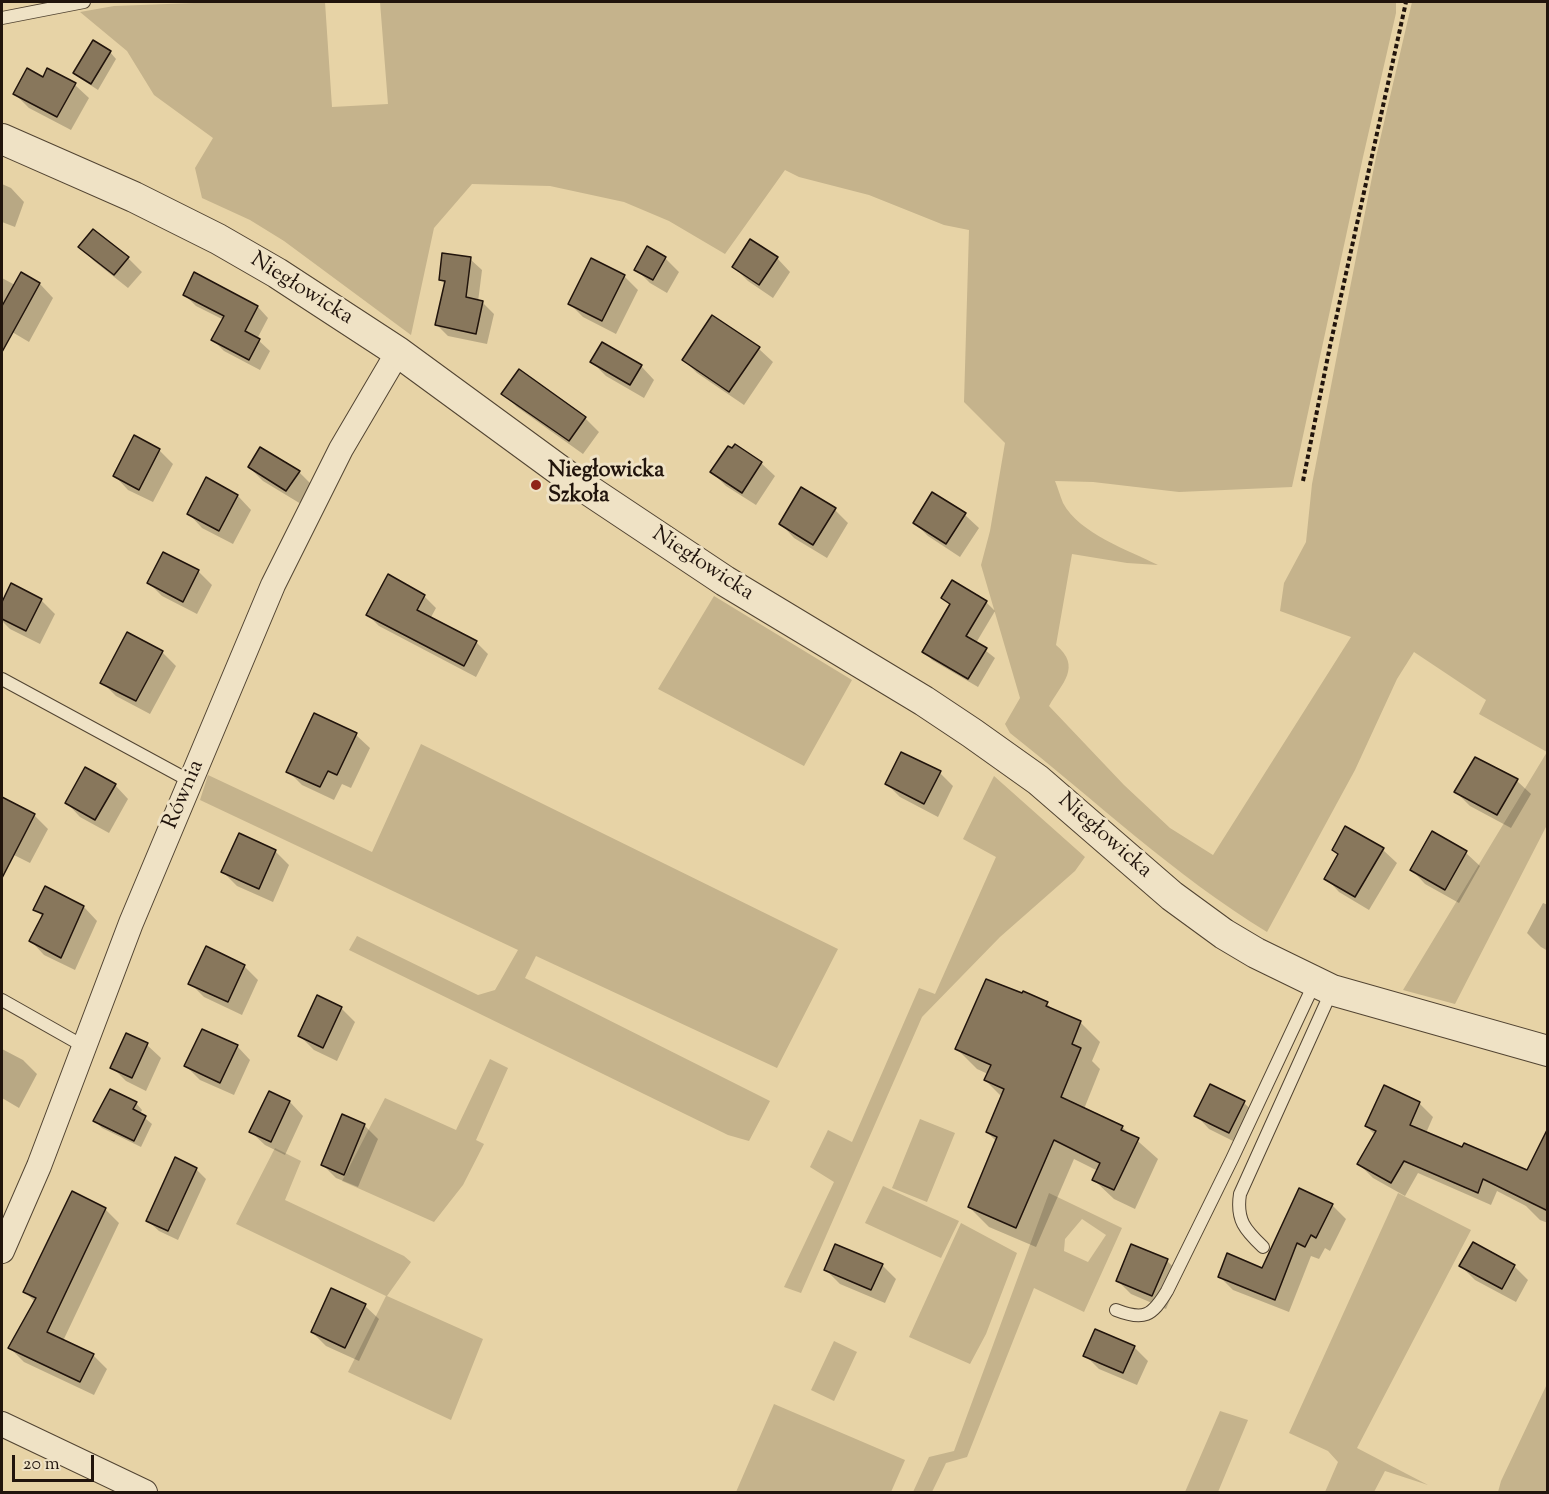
<!DOCTYPE html>
<html>
<head>
<meta charset="utf-8">
<style>
	body { margin:0 }
	#map { position:relative; width:1549px; height:1494px; overflow:hidden; background:#e7d3a6; font-family:"Sorts Mill Goudy",serif }
	canvas { display:block }
	.frame { position:absolute; inset:0; border:3px solid #21140c; pointer-events:none }
	.scale { position:absolute; left:12px; top:1455px; width:82px; height:27px; box-sizing:border-box; border:3px solid #21140c; border-top:0; padding-left:8px; font-size:18px; line-height:21px; white-space:nowrap; color:#21140c; -webkit-text-stroke:4px #efe2c5; paint-order:stroke }
</style>
</head>
<body>
<div id="map">
<canvas width="1549" height="1494"></canvas>
<div class="frame"></div>
<div class="scale">20 m</div>
</div>
<script>
const ctx = document.querySelector('canvas').getContext('2d');
ctx.lineJoin = 'round';
function fill(path, color) {
  ctx.fillStyle = color;
  ctx.fill(path, 'evenodd');
}
function stroke(path, color, width, dash) {
  ctx.strokeStyle = color;
  ctx.lineWidth = width;
  ctx.lineCap = dash ? 'butt' : 'round';
  ctx.setLineDash(dash || []);
  ctx.stroke(path);
}
function drawText(font, color, halo, rows, align = 'center') {
  ctx.font = font + ' "Sorts Mill Goudy",serif';
  ctx.lineWidth = 6;
  ctx.setLineDash([]);
  ctx.textBaseline = 'middle';
  ctx.strokeStyle = halo;
  ctx.fillStyle = color;
  for (const [text, x, y, turn = 0] of rows) {
    ctx.save();
    ctx.translate(x, y);
    ctx.rotate((+turn || 0) * Math.PI / 180);
    ctx.textAlign = isNaN(turn) ? turn : align;
    if (halo) ctx.strokeText(text, 0, 0);
    ctx.fillText(text, 0, 0);
    ctx.restore();
  }
}
const green = new Path2D(`
	M220 2H325L332 107 388 104 380 2H1396V13L1363 157 1292 487 1179 492 1093 482 1055 481C1058 488 1060 496 1063 503 1080 534 1128 550 1158 565L1127 563 1072 554 1056 645C1082 667 1062 683 1049 706L1124 785 1170 828 1213 855 1351 637 1280 611 1284 583 1306 542 1312 484 1349 293 1376 157 1412 2H1547V825L1455 1004 1403 990 1547 752 1479 714 1486 700 1414 652 1397 679 1355 770 1267 932C1175 876 1095 800 1010 733L1005 724 1020 698 981 565 990 531 1005 443 964 402 969 230 944 225 869 195 799 177 785 170 725 254 669 221 624 202 550 186 472 184 434 228 411 335 284 241 250 220 202 198 195 168 213 138 154 95 127 51 80 12 114 6Z
	M714 596 852 680 804 766 658 689Z
	M421 744 838 949 777 1068 536 956 525 978 770 1101 749 1141 728 1135 349 950 357 936 478 995 495 990 518 950 200 800 208 775 372 852Z
	M994 776 1085 857 1075 871 1000 937 922 1017 801 1293 784 1287 834 1182 810 1167 828 1130 852 1142 919 988 935 994 996 857 963 839Z
	M490 1059 508 1068 476 1140 484 1144 463 1185 434 1222 342 1181 385 1098 456 1130Z
	M920 1119 955 1133 927 1202 892 1188Z
	M275 1148 301 1161 285 1200 404 1256 411 1262 387 1296 483 1339 451 1420 348 1372 386 1296 236 1224Z
	M883 1186 959 1221 941 1258 865 1223Z
	M1049 1193 1122 1228 1084 1312 1034 1288 967 1457 946 1463 932 1492H913L929 1457 954 1451ZM1082 1219 1106 1235 1088 1262 1064 1251 1065 1239Z
	M1398 1193 1471 1230 1357 1448 1428 1485 1385 1471 1374 1492H1325L1338 1462 1328 1451 1289 1433Z
	M961 1223 1017 1253 986 1334 970 1364 909 1337Z
	M834 1341 857 1352 834 1401 811 1390Z
	M1547 1384V1492H1498L1501 1481Z
	M774 1404 905 1460 891 1492H736Z
	M1220 1411 1248 1420 1218 1492H1185Z`);
const shadow = new Path2D(`
	M110 52 116 59 98 90 81 79 75 73Z
	M43 79 75 85 89 98 71 130 29 108 15 94Z
	M2 184 11 188 24 202 15 227 2 222Z
	M80 247 128 258 142 272 128 288 94 261Z
	M665 258 679 272 667 293 650 283 636 269Z
	M777 258 790 272 773 298 748 281 734 267Z
	M470 259 482 270 478 302 483 303 494 314 487 344 448 336 436 324 445 284 440 279Z
	M22 274 40 284 53 298 29 342 2 326V278L15 285Z
	M195 274 258 307 268 318 257 339 270 351 260 370 224 351 213 340 224 320 196 306 185 295Z
	M624 276 638 290 616 334 583 317 570 304Z
	M713 317 759 349 773 362 744 405 697 373 684 360Z
	M592 362 641 366 654 380 644 398 606 376Z
	M503 394 585 418 599 432 583 454 517 407Z
	M159 450 173 464 153 502 128 490 115 476Z
	M761 463 775 476 756 505 726 486 712 472Z
	M249 467 299 472 312 485 301 504 263 481Z
	M206 479 238 496 251 510 233 544 202 528 189 514Z
	M933 494 965 515 979 528 960 557 928 536 915 523Z
	M835 510 848 523 827 558 794 538 781 524Z
	M198 571 212 585 197 614 162 596 148 582Z
	M11 585 41 600 55 614 40 644 10 629 2 621V605Z
	M424 596 436 608 430 619 476 642 488 654 476 677 379 626 368 615Z
	M943 598 986 602 995 611 976 643 995 658 978 687 932 660 924 651 951 606Z
	M162 652 176 666 150 714 116 696 102 682Z
	M315 715 356 735 370 748 351 788 342 784 334 800 302 785 288 771Z
	M940 773 953 786 938 817 900 797 887 784Z
	M1517 781 1531 794 1511 828 1470 806 1456 792Z
	M115 785 128 799 109 833 80 817 67 803Z
	M2 798 34 815 48 829 30 863 2 849Z
	M1346 828 1383 850 1397 863 1369 910 1339 892 1326 878 1339 855 1333 849Z
	M1433 833 1466 853 1480 866 1459 903 1425 884 1412 870Z
	M275 851 289 865 273 902 237 886 223 872Z
	M46 888 84 907 97 921 75 970 44 955 31 941 43 917 35 909Z
	M1543 903 1548 905V951L1541 947 1527 933Z
	M244 966 258 980 242 1015 204 997 190 983Z
	M1047 1004 1054 1010 1080 1022 1100 1042 1092 1061 1100 1069 1084 1109 1122 1127 1158 1159 1135 1209 1114 1199 1094 1180 1098 1171 1074 1159 1036 1247 989 1227 969 1207 997 1142 987 1132 1002 1097 985 1080 988 1074 977 1069 957 1049Z
	M341 1008 355 1022 337 1061 314 1050 300 1036Z
	M126 1035 147 1045 161 1058 146 1091 126 1081 112 1067Z
	M237 1046 250 1060 234 1095 200 1080 186 1066Z
	M2 1049 23 1060 37 1074 19 1108 2 1098Z
	M1385 1087 1420 1104 1433 1117 1426 1133 1527 1172 1548 1166V1223L1540 1220 1526 1206 1497 1191 1491 1205 1418 1173 1405 1196 1373 1178 1359 1164 1375 1135 1366 1126Z
	M270 1093 290 1102 303 1116 285 1155 265 1145 251 1132Z
	M136 1103 142 1110 140 1114 152 1124 141 1147 102 1128 95 1121Z
	M1244 1103 1258 1116 1243 1146 1209 1129 1196 1115Z
	M364 1125 378 1139 358 1187 336 1178 323 1165Z
	M196 1169 206 1179 178 1240 159 1231 148 1221Z
	M1332 1205 1346 1219 1330 1251 1325 1248 1319 1259 1311 1256 1289 1312 1233 1290 1219 1276 1263 1270Z
	M105 1209 119 1223 63 1341 93 1355 107 1369 94 1395 24 1362 10 1348 35 1302 25 1292Z
	M1167 1261 1181 1274 1166 1309 1131 1294 1117 1280Z
	M882 1265 896 1279 885 1303 840 1284 826 1270Z
	M1461 1266H1514L1528 1280 1516 1302 1475 1280Z
	M365 1306 379 1319 359 1361 326 1346 312 1332Z
	M1134 1347 1148 1361 1137 1385 1099 1369 1085 1355Z`);
const building = new Path2D(`
	M93 40 111 51 91 84 73 73Z
	M27 68 43 77 47 68 76 83 57 117 13 94Z
	M93 229 129 257 114 275 78 247Z
	M750 239 778 257 759 285 732 267Z
	M647 246 666 257 653 280 634 270Z
	M442 253 471 257 466 297 483 301 476 334 435 325 445 281 439 280Z
	M591 258 625 275 602 321 568 304Z
	M21 272 40 283 2 352V306Z
	M194 272 258 306 245 331 260 339 249 360 211 340 224 316 183 295Z
	M712 315 760 347 729 392 682 360Z
	M602 342 642 365 630 385 590 362Z
	M519 369 586 417 569 441 501 394Z
	M134 435 160 449 139 490 113 476Z
	M735 444 762 462 742 493 710 472 728 446 732 448Z
	M260 447 300 471 286 491 248 467Z
	M206 477 238 495 219 531 187 514Z
	M801 487 836 508 813 545 779 524Z
	M932 492 966 513 946 544 913 523Z
	M163 552 199 570 183 602 147 583Z
	M388 574 425 595 417 610 477 641 464 666 366 615Z
	M952 580 987 601 966 636 987 648 968 679 922 652 950 604 941 598Z
	M11 583 42 599 26 631 2 619V602Z
	M127 632 163 651 136 701 100 683Z
	M314 713 357 733 337 775 328 771 320 787 286 772Z
	M901 752 941 771 924 804 885 784Z
	M1475 757 1518 779 1497 815 1454 792Z
	M85 767 116 784 95 820 65 803Z
	M2 797 35 814 2 878Z
	M1345 826 1384 848 1355 897 1324 879 1338 854 1332 850Z
	M1432 831 1467 851 1445 890 1410 870Z
	M239 833 276 850 259 889 221 872Z
	M45 886 84 906 61 958 29 941 43 914 33 910Z
	M206 946 245 965 228 1002 188 984Z
	M986 979 1022 993 1023 991 1048 1002 1046 1006 1081 1021 1072 1044 1081 1048 1061 1097 1123 1126 1121 1130 1139 1138 1114 1190 1092 1180 1100 1163 1054 1140 1016 1228 968 1207 997 1137 986 1132 1004 1089 984 1080 991 1065 955 1049Z
	M317 995 342 1007 323 1048 298 1036Z
	M202 1029 238 1045 220 1083 184 1066Z
	M126 1033 148 1043 132 1078 110 1068Z
	M1210 1084 1245 1101 1229 1133 1194 1116Z
	M1384 1085 1420 1102 1410 1125 1462 1147 1464 1143 1527 1170 1548 1128V1211L1483 1179 1478 1193 1404 1161 1391 1183 1357 1164 1376 1131 1365 1126Z
	M110 1089 137 1102 133 1109 146 1116 134 1141 93 1121Z
	M269 1091 290 1101 271 1142 249 1132Z
	M342 1114 365 1124 344 1175 321 1165Z
	M175 1157 197 1168 168 1231 146 1221Z
	M1299 1188 1333 1204 1316 1238 1311 1235 1305 1247 1297 1243 1275 1300 1218 1277 1227 1253 1262 1268Z
	M72 1191 106 1208 47 1332 94 1354 80 1382 8 1348 36 1298 23 1292Z
	M1473 1242 1515 1265 1502 1289 1459 1266Z
	M835 1244 883 1264 871 1290 824 1270Z
	M1131 1244 1168 1259 1152 1296 1116 1281Z
	M331 1288 366 1304 345 1348 311 1332Z
	M1095 1329 1135 1346 1123 1373 1083 1356Z`);
const path = new Path2D(`
	M1303 481 1330 346 1406 2`);
const service = new Path2D(`
	M2 18 84 2
	M2 679 190 781
	M2 1000 85 1047
	M1263 1247C1245 1230 1236 1220 1240 1194L1332 990
	M1116 1310C1144 1321 1152 1316 1167 1291L1232 1159 1315 982`);
const minor = new Path2D(`
	M2 1251 39 1166 131 923 273 585 341 449 398 352
	M2 1424 145 1492`);
const tertiary = new Path2D(`
	M2 139 134 197 218 239 277 273 398 352 566 475 725 581 924 701 972 733 1038 780 1172 896 1224 934 1256 953 1332 990 1548 1051`);
const markers = [
	[536,485,6,"#8f2418"]
];
const streetNames = [
	["Niegłowicka",301,290,32],
	["Niegłowicka",702,565,33],
	["Równia",185,795,-67],
	["Niegłowicka",1104,837,41]
];
const poiNames = [
	["Niegłowicka",548,472],
	["Szkoła",548,497]
];
fill(green, '#c5b38c');
fill(shadow, '#0003');
fill(building, '#88775c');
stroke(building, '#21140c', 1.5);
stroke(service, '#524432', 14);
stroke(minor, '#524432', 26);
stroke(tertiary, '#524432', 32);
stroke(path, '#21140c', 4, [4.5, 3]);
stroke(service, '#efe2c5', 12);
stroke(minor, '#efe2c5', 24);
stroke(tertiary, '#efe2c5', 30);
for (const [x, y, r, color] of markers) {
  const dot = new Path2D();
  dot.arc(x, y, r, 0, 2 * Math.PI);
  ctx.fillStyle = color;
  ctx.fill(dot);
  stroke(dot, '#efe2c5', 2);
}
drawText('22px', '#21140c', '#efe2c5', streetNames);
drawText('bold 22px', '#21140c', '#efe2c5', poiNames, 'left');
</script>
</body>
</html>
